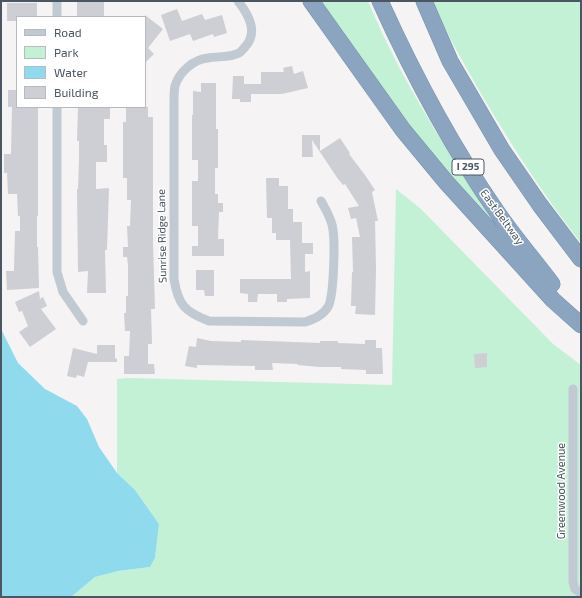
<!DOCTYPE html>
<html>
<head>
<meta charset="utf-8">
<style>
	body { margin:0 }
	#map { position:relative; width:582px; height:598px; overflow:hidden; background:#f5f3f3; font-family:"Exo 2",sans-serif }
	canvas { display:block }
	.frame { position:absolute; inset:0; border:2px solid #4a5661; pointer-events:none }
	.legend { position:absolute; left:16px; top:16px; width:130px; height:92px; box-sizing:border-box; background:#fff; border:1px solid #b7bbc0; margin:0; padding:5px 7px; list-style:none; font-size:12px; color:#4a5661 }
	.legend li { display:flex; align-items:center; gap:8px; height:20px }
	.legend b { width:20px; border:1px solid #b7bbc0 }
</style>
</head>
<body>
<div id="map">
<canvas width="582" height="598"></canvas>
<div class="frame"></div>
<ul class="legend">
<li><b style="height:5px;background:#c1cad2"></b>Road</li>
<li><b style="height:11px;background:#c3f1d5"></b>Park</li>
<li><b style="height:11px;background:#90daee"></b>Water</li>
<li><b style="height:11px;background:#cdcfd5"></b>Building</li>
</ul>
</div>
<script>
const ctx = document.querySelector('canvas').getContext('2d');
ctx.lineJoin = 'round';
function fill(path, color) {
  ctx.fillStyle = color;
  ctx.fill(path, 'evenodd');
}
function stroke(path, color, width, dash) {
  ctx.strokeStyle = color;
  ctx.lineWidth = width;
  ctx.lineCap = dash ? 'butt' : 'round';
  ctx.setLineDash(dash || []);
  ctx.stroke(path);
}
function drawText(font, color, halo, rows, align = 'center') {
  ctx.font = font + ' "Exo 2",sans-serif';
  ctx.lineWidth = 3;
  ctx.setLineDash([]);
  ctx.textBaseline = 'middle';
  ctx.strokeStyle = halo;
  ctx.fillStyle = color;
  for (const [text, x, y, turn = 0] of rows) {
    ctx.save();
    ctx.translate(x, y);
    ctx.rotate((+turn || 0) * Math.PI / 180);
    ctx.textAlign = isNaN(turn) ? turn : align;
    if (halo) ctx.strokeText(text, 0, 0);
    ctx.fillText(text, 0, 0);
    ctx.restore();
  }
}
const green = new Path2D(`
	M316 1H368C402 83 451 157 500 231L428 154Z
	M433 1H581V243C542 193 508 140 476 85 461 58 444 30 433 1Z
	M396 189 421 209 553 344 581 365V597H71L95 577 118 571 150 567 155 558 159 524 135 490 117 473V379L128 378 392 385Z`);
const water = new Path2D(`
	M1 329 18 363 45 389 77 406 87 419 99 447 117 473 135 490 159 524 155 558 150 567 118 571 95 577 71 597H1Z`);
const building = new Path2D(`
	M77 1H104V17H77Z
	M7 3H37V17H17V21H7Z
	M177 9 182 21 202 14 205 20 222 15 227 33 214 37 213 34 193 41 190 34 170 41 161 15Z
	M145 15 163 29 148 48 154 54 145 63Z
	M292 66 294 74 303 71 308 88 282 94H251V102H240V99H232L233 76H244V84H261V72H284L283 68Z
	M201 83H216V129H218V168H215V194H218V203H223V212H219L218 239H224V256H192V246H198V226H192V181H198V160H192V115H193V91L201 92Z
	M8 90H17V107H38V216H37V247H38L39 288 7 290 6 271H14L15 231H20V216H18L17 194H8L7 173H4V154H11L12 107H8Z
	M78 107H110V119H104V145H107V162H96V189L109 188 107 250H105L106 293H87L88 271 78 272 77 189H78L79 160V141H77Z
	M126 107H148V117H153V243L155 309H151L152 344H148V364H154L155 374H124V356H129L130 331H125L124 313H126V296H128V265L127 257H123V247H128L127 226H130L131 200H127V178H123V122H126Z
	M302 135H320V151L340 138 350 153 349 154 365 175 375 190 372 192 378 221H375L376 269 375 315 355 314 356 306H351L352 272H353L352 237H360L356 218 351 219 348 208 359 206 345 184 343 185 338 179 312 140 313 157H302Z
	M266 178H279V186H288V209H293V222H302V243H313V254H305V272L310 271V298L287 299V302H277V294H258L257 302H248V294L240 293V279H291L290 240H276V233H272V218H267Z
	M196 270H214V296H205L204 290H196Z
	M39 291 40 299 43 297 47 306 41 309 56 329 30 347 19 332 28 326 22 311 19 312 15 302Z
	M197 338 211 341 241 342V340L320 343V341H338V343L365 344V340H376V348H382L383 374H366V370L341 369V367H320L297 365 298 364 272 363 273 370H255V366L197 365V368L185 366 189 346 196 347Z
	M97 345H115V358L117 359V362H88L84 377 77 375 76 378 67 376 73 348 97 354Z
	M487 353V367L475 368 474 354Z`);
const street = new Path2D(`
	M57 1V17
	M238 1C248 14 259 32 245 47 243 49 241 52 239 53 229 58 218 56 208 58 194 59 179 72 175 86 174 91 174 96 174 101V279C178 305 185 312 209 321L305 322C314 319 322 316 328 307 334 297 335 243 333 230 332 219 326 210 321 201
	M57 107V272L63 292 83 321
	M573 389V582L575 589 581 593`);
const highway = new Path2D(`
	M311 1 403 130 446 182 553 300 581 325
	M380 1C413 74 451 146 497 212 514 237 534 260 552 284
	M424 1 450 61 502 150 540 205 581 259`);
const shields = [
	[468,167,32]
];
const shieldNames = [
	["I 295",468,167]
];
const streetNames = [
	["East Beltway",502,217,54],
	["Sunrise Ridge Lane",162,236,-91],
	["Greenwood Avenue",561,491,-90]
];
fill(green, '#c3f1d5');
fill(water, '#90daee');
fill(building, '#cdcfd5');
stroke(highway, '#7690ad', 17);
stroke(street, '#c1cad2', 9);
stroke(highway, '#8ba5c1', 16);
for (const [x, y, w] of shields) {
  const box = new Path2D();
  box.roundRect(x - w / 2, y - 8, w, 16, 3);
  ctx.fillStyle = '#fff';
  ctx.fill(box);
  stroke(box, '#4a5661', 1);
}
drawText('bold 10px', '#4a5661', null, shieldNames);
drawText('11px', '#4a5661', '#fff', streetNames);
</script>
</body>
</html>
